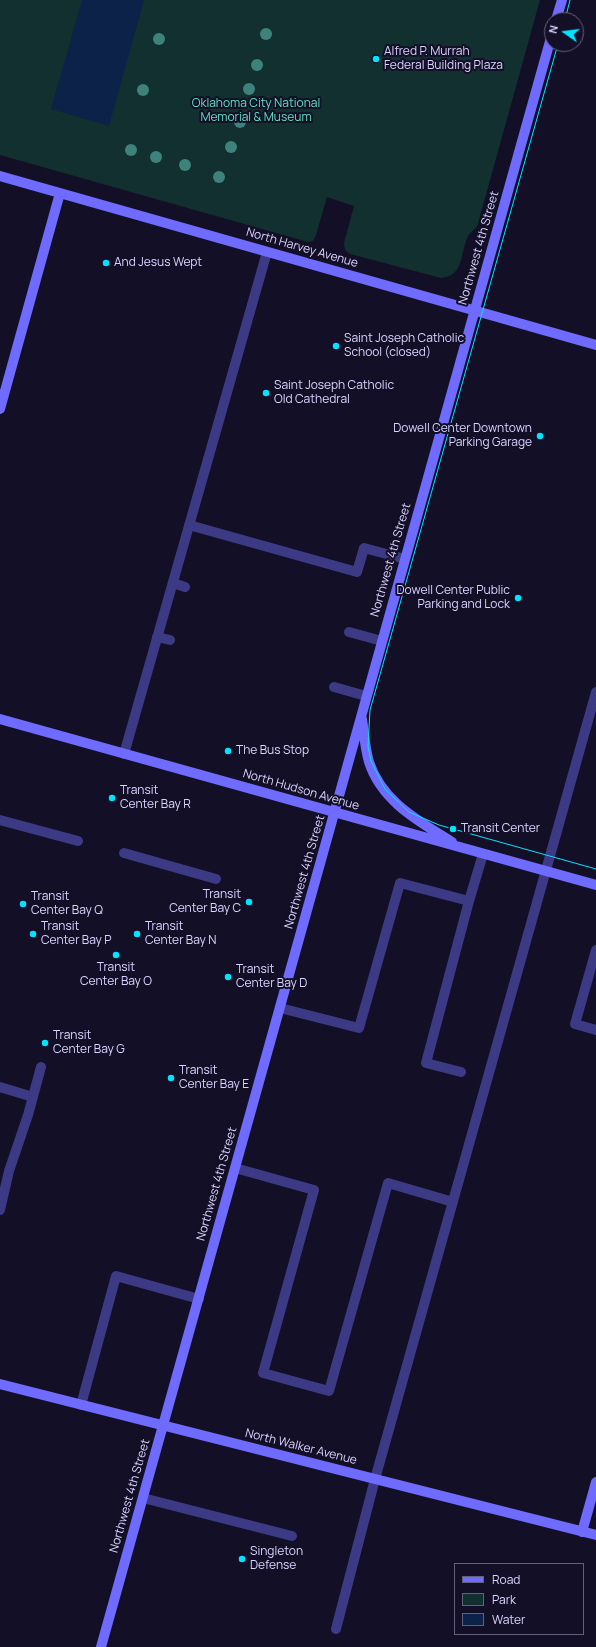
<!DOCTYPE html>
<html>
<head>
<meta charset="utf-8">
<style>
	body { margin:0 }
	#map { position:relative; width:596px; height:1647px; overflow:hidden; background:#130f26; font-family:Manrope,sans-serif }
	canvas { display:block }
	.legend { position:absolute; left:454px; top:1563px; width:130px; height:72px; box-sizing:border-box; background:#130f26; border:1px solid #625e7d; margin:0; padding:5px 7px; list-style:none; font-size:12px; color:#d9d4ff }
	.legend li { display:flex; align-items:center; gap:8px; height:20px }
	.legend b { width:20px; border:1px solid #625e7d }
	.north { position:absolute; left:544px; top:12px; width:40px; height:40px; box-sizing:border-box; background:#130f26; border:1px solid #625e7d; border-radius:50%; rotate:284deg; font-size:11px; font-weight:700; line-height:16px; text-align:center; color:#d9d4ff }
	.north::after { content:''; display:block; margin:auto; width:14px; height:18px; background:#00e5ff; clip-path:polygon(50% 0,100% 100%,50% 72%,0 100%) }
</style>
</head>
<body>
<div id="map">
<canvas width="596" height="1647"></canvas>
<ul class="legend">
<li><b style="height:5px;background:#6f6bff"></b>Road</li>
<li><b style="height:11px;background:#12302f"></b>Park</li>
<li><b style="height:11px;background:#0c2248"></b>Water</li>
</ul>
<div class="north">N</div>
</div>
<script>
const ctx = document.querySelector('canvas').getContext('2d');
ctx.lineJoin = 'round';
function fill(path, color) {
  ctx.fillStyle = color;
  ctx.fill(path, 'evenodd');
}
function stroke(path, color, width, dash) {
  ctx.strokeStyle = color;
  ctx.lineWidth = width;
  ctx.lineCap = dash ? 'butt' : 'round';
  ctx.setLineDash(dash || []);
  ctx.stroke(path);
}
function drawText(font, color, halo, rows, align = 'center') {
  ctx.font = font + ' Manrope,sans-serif';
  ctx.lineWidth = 4;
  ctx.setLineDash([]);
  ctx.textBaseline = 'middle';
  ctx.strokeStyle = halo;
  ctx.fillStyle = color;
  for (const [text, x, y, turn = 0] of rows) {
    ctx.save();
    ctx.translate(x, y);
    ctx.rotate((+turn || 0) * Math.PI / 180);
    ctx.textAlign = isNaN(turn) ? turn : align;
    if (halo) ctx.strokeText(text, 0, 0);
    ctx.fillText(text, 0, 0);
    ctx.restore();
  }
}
const green = new Path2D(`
	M0 0H540L477 227C474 229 470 233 468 236 460 252 465 276 441 278L350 254 345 250 344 243 354 206 327 197 316 235 313 241 308 242 0 155Z`);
const water = new Path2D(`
	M82 0H144L109 126 51 109Z`);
const lane = new Path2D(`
	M189 525 357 572 364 548 405 559
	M173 583 185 587
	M349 632 382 641
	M157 637 170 640
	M334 687 366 696
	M124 754 267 252
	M0 820 78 841
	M124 853 216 879
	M469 901 483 854
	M596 950 575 1024 596 1030
	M280 1008 359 1028 400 883 469 901 426 1063 461 1072
	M0 1087 33 1097
	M235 1168 314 1190 263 1373 329 1391 388 1183 453 1202
	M0 1210 9 1171 28 1115 41 1067
	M81 1405 116 1276 199 1299
	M143 1498 292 1536
	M336 1629 375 1479 596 692`);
const secondary = new Path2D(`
	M556 20 562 0
	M0 176 596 345
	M0 409 60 193
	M0 719 596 885
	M362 719C364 733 365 748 369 762 382 802 419 821 452 842
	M0 1384 596 1535
	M582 1532 596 1482
	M101 1647 552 34`);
const tram = new Path2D(`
	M565 20 570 0
	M558 44 370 710 368 746 371 761 385 789 409 812 439 825 596 869`);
const trees = [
	[266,34],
	[159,39],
	[257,65],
	[249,89],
	[143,90],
	[240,122],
	[231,147],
	[131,150],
	[156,157],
	[185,165],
	[219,177]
];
const markers = [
	[376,59,4,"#00e5ff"],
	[106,263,4,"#00e5ff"],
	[336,346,4,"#00e5ff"],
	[266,393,4,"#00e5ff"],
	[540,436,4,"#00e5ff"],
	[518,598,4,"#00e5ff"],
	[228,751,4,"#00e5ff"],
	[112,798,4,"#00e5ff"],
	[453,829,4,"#00e5ff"],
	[249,902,4,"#00e5ff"],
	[23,904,4,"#00e5ff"],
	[33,934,4,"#00e5ff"],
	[137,934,4,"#00e5ff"],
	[116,955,4,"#00e5ff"],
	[228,977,4,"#00e5ff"],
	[45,1043,4,"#00e5ff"],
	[171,1078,4,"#00e5ff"],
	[242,1559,4,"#00e5ff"]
];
const poiNames = [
	["Alfred P. Murrah",384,52],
	["Federal Building Plaza",384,66],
	["And Jesus Wept",114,263],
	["Saint Joseph Catholic",344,339],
	["School (closed)",344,353],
	["Saint Joseph Catholic",274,386],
	["Old Cathedral",274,400],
	["Dowell Center Downtown",532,429,"right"],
	["Parking Garage",532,443,"right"],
	["Dowell Center Public",510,591,"right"],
	["Parking and Lock",510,605,"right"],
	["The Bus Stop",236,751],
	["Transit",120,791],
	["Center Bay R",120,805],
	["Transit Center",461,829],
	["Transit",241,895,"right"],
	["Center Bay C",241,909,"right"],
	["Transit",31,897],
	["Center Bay Q",31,911],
	["Transit",41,927],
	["Center Bay P",41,941],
	["Transit",145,927],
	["Center Bay N",145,941],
	["Transit",116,968,"center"],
	["Center Bay O",116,982,"center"],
	["Transit",236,970],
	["Center Bay D",236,984],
	["Transit",53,1036],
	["Center Bay G",53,1050],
	["Transit",179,1071],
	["Center Bay E",179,1085],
	["Singleton",250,1552],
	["Defense",250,1566]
];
const parkNames = [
	["Oklahoma City National",256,104],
	["Memorial & Museum",256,118]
];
const streetNames = [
	["North Harvey Avenue",302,248,16],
	["Northwest 4th Street",479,248,-74],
	["Northwest 4th Street",391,560,-74],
	["North Hudson Avenue",301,790,16],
	["Northwest 4th Street",305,872,-74],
	["Northwest 4th Street",217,1184,-74],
	["North Walker Avenue",301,1447,14],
	["Northwest 4th Street",130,1496,-74]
];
fill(green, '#12302f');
fill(water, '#0c2248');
stroke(lane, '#3d3a85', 10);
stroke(secondary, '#6f6bff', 10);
stroke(tram, '#00e5ff', 1);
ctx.fillStyle = '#3d827b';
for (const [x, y] of trees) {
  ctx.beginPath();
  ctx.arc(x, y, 6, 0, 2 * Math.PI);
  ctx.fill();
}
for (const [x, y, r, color] of markers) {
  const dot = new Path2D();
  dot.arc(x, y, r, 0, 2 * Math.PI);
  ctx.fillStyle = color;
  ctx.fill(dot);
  stroke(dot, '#130f26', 1.5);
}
drawText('12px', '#d9d4ff', '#130f26', poiNames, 'left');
drawText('12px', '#5fe0c0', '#130f26', parkNames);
drawText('12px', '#d9d4ff', '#130f26', streetNames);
</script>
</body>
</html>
